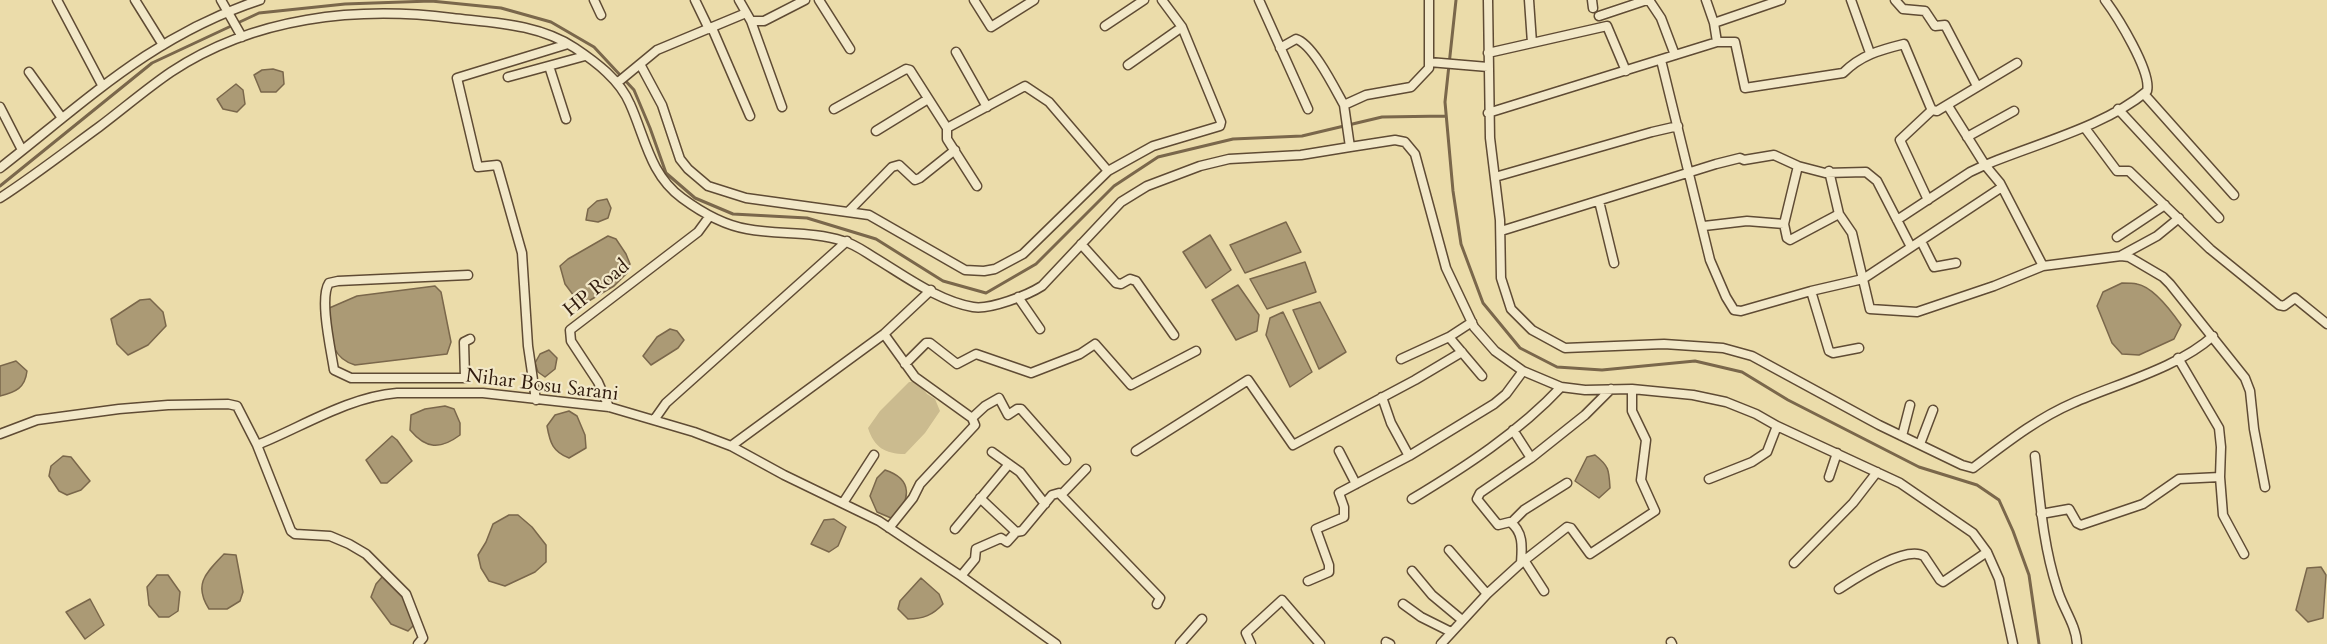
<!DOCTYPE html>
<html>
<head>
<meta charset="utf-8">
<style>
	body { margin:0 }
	canvas { display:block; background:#ebdcaa }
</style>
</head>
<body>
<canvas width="2327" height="644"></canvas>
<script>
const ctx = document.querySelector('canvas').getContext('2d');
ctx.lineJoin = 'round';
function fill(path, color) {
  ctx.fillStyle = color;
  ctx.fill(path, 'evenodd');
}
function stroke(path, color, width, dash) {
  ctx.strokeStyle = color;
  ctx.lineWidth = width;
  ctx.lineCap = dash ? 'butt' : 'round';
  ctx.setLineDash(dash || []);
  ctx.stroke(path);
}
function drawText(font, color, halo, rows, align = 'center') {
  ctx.font = font + ' Cardo,serif';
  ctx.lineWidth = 4.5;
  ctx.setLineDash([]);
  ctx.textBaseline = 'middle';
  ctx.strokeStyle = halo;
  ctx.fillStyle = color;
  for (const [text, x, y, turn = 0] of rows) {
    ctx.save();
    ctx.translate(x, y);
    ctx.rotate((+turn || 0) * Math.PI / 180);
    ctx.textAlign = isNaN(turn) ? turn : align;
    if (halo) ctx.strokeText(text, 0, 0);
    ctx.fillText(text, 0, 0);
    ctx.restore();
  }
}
const green = new Path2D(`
	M909 382H917L927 394 935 399 940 411 925 433 905 454C885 454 874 447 868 428L880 411Z`);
const water = new Path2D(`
	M273 69 283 72 284 84 276 92H261L254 75 262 70Z
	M236 84 243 90 245 104 237 112 223 109 217 99Z
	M607 199 611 208 608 218 598 222 586 220 588 209 597 201Z
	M1286 222 1301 252 1245 273 1230 245Z
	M1210 235 1231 270 1206 288 1183 252Z
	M608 236 616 239 626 254 630 264 627 273 614 286 587 302 577 300 565 284 560 266 568 259Z
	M1305 262 1316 292 1267 309 1250 279Z
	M2122 283C2127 283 2133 283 2137 284 2153 287 2172 312 2181 325L2174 339 2139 355 2122 354 2112 343 2097 306 2103 292Z
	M1238 285 1259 315 1257 331 1236 340 1212 300Z
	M435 286 441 292 451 342 447 354 355 365C328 357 331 333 327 309L357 296Z
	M150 299 163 312 166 326 148 345 128 355 117 344 111 319 140 300Z
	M1320 302 1346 352 1319 369 1293 310Z
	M1283 312 1312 372 1290 387 1266 335 1270 318Z
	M670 329 677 331 684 340 678 348 651 365 643 356 657 337Z
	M549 350 557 358 555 369 545 377 538 372 535 363 540 354Z
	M16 361 27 371C25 388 16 392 0 396V366Z
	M445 406 454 409 460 423V435C440 450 426 449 410 430L411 415 425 409Z
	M569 411 577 416 585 435 586 448 569 458C553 452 550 443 547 426L555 415Z
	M392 436 397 440 412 461 387 483H381L366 460Z
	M1595 455C1609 466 1609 470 1610 488L1599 498 1575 481 1587 457Z
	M63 456 71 457 90 481 81 490 67 495 59 491 49 476 51 466Z
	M885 470C913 479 912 501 891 518L877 512 870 496 877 478Z
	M509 515H518L532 527 546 545V562L535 572 505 586 489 581 481 568 478 555 486 542 493 524Z
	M834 519 846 527 838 546 829 552 811 544 824 520Z
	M224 554 236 555 243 592 240 601 227 609H209C193 584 206 573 224 554Z
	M2321 567 2326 575 2323 618 2308 622 2296 610 2307 568Z
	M157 575H168L180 592 178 611 169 617H159L149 605 147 587Z
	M383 576 406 599 414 625 408 631 391 624 371 597 376 584Z
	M921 578 939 594 943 604C933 615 923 619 908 619L898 609 900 601Z
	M90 599 104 625 85 639 66 612Z`);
const stream = new Path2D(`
	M1456 0 1445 102 1453 191 1461 244 1483 303 1520 348 1557 367 1602 370 1695 361 1742 372 1788 400 1919 467 1977 485 1999 500 2013 531 2029 575 2039 644
	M0 186 152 63 259 13 345 4 431 1 501 8 551 22 594 47 634 90 650 128 666 173 695 198 733 214 807 218 876 239 943 281 986 293 1036 264 1114 186 1158 157 1233 139 1302 136 1382 117 1446 116`);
const minor = new Path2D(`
	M57 0 102 85
	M135 0 163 45
	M221 0 242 37
	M594 0 601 15
	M695 0 709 29
	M739 0 751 21H764L805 0
	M819 0 850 49
	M974 0 991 27 1034 0
	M1259 0 1308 109
	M1429 0V68L1411 87 1366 95 1344 105 1350 147 1395 140 1405 142 1415 154 1446 268 1474 327 1495 351 1523 371 1561 387 1585 390 1632 389 1693 395 1726 402 1756 414 1777 426 1900 483 1973 533 1987 552 1999 579 2013 644
	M1488 0 1490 138 1500 220 1501 278 1511 309 1532 330 1565 348 1664 344 1723 348 1752 356 1879 425 1962 465 1973 468C2005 444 2036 419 2073 403 2116 384 2178 368 2213 336
	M1529 0 1532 43
	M1592 0 1593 8
	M1649 0 1661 18 1675 55
	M1851 0 1870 53
	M1895 0 1903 9 1925 11 1935 26 1945 25 1977 86
	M1599 16 1647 0
	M751 21 782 107
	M1714 23 1781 0
	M1105 26 1144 0
	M712 28 750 116
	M1717 42H1735L1745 88 1843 73C1861 55 1880 50 1904 44L1930 106 1932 110 1937 111 2017 63
	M1280 48 1296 39C1313 44 1335 89 1344 105
	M956 52 987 107
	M1488 53 1607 26 1626 71
	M1661 60 1710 260 1726 297 1734 310 1741 311 1811 291 1863 279 2002 187
	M1429 62 1488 67
	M640 64 662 105 680 159 688 169 708 186 746 198 869 215 965 270 984 271 995 269 1023 254 1108 171
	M1128 65 1182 27
	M549 66 566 119
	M29 72 62 118
	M508 77 585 56
	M617 83 657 50 746 13
	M2144 94 2234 195
	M0 107 22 150
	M834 109 906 69 910 70 947 128 1025 86 1049 102 1108 171 1153 146 1220 126 1221 122 1182 27 1162 0
	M2118 109 2219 218
	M1488 113 1717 42 1714 23 1706 0
	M947 128V139L977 186
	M2085 128 2117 171H2129L2210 249 2279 305 2284 306 2295 298 2327 324
	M876 131 928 99
	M1967 137 2014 111
	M0 168C86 101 153 35 260 0
	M1829 171 1839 214 1852 233 1870 309 1917 312 1994 286 2043 266 2121 256 2129 257 2163 277 2170 284 2245 378 2250 391 2254 429 2265 487
	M1495 177 1652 132 1678 126
	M0 198C34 176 66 151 99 127 123 109 146 89 171 72 254 17 356 6 452 18 495 23 538 24 575 48 596 62 620 80 630 104 645 137 650 175 682 198 701 212 723 225 747 229 779 235 812 231 843 241 855 244 865 252 875 258 905 276 938 301 973 307 990 310 1028 295 1042 286L1121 202 1147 186 1200 166 1229 159 1301 155 1350 147
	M1928 200 1900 140 1932 110
	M1599 201 1614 263
	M848 212 892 167 899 165 915 180 920 178 955 150
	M1897 220 1970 172 1985 165 1948 106
	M1784 224 1787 238 1790 240 1839 214
	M1704 226 1747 221 1784 224 1798 166
	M1501 231 1716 164 1740 158 1744 160 1774 155 1798 166 1825 173 1866 172 1877 181 1911 247
	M2117 237 2165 205
	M1921 241 1934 267 1956 263
	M1081 244 1116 283 1121 284 1130 279 1136 281 1174 335
	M2122 255 2157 236 2179 218
	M2043 266 2000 183 1985 165C2035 144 2106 126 2147 91 2152 72 2117 16 2105 0
	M468 275 338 281 329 283C319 298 331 350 334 370L351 378H465L464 342 470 339
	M1811 291 1829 351 1833 353 1859 348
	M1018 297 1040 329
	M1472 322 1449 337 1482 376
	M884 334 915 377 972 418 975 425 920 484 913 498 889 528
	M2178 358 2219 428 2221 447 2220 477 2223 515 2244 554
	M1401 359 1449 337
	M905 364 926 343H930L957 364 976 354 1031 373 1080 354 1095 344 1131 385 1196 351
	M1382 397 1391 423 1409 456
	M536 400 528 346 522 253 497 165 478 167 457 78 568 44
	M609 407 598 382 571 341 570 330 698 232 709 217
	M972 418 985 406 999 398 1008 415 1017 409H1021L1066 460
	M654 420 666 403 847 241
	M0 434 37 420 119 409 168 405 228 404 237 406 257 445C302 427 348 397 397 393H483L609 407 694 432 731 446 784 475 879 521 961 576 1056 644
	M1902 436 1910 405
	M1920 444 1933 410
	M257 445 291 531 295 534 330 536 349 544 366 554 406 594 423 638 418 644
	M731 446 884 334 931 290
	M1136 451 1248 380 1293 445 1415 380 1462 352
	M1339 451 1356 484
	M992 452 1020 472 1045 504
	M2035 456C2040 500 2043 545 2057 588 2062 607 2076 624 2077 644
	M1531 458 1585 415 1611 389
	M1829 477 1837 453
	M1709 479 1752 462 1767 452 1777 426
	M1062 494 1086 469
	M980 498 1016 532
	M1412 499C1465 467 1519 432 1561 387
	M843 503 874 455
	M2041 514 2069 509 2077 523 2081 525 2143 504 2179 479 2220 477
	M1511 523 1524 510 1567 483
	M955 529 1009 464
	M1449 550 1487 594
	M1524 560 1544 591
	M1521 563 1567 527 1571 528 1590 554 1655 511 1641 480 1646 440 1632 411V389
	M1794 563 1853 503 1877 472
	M1412 571 1432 595 1462 620
	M961 576 975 559 976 549 1001 538 1007 542 1016 532 1022 531 1052 495 1059 493 1160 598 1157 604
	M1308 581 1329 572V565L1316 529 1344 517V507L1339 493 1409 456 1494 404 1506 394 1523 371
	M1839 589C1856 578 1905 545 1924 556L1940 580 1943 582 1987 552
	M1403 604 1421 617 1451 632
	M1386 642 1390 644
	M1671 642 1672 644
	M1180 644 1202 619
	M1251 644 1246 633 1282 600 1320 644
	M1441 644 1487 594 1521 563C1522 548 1524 532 1510 522L1498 525 1477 499 1480 493 1531 458 1513 430`);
const streetNames = [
	["HP Road",597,289,-39],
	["Nihar Bosu Sarani",542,386,7]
];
fill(green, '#cbbb8f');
fill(water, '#ab9a75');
stroke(water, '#7a674b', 1.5);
stroke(stream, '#7a674b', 3);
stroke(minor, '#5f4b34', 11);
stroke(minor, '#f2e8c8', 8);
drawText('20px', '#301b0d', '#f2e8c8', streetNames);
</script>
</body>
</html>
